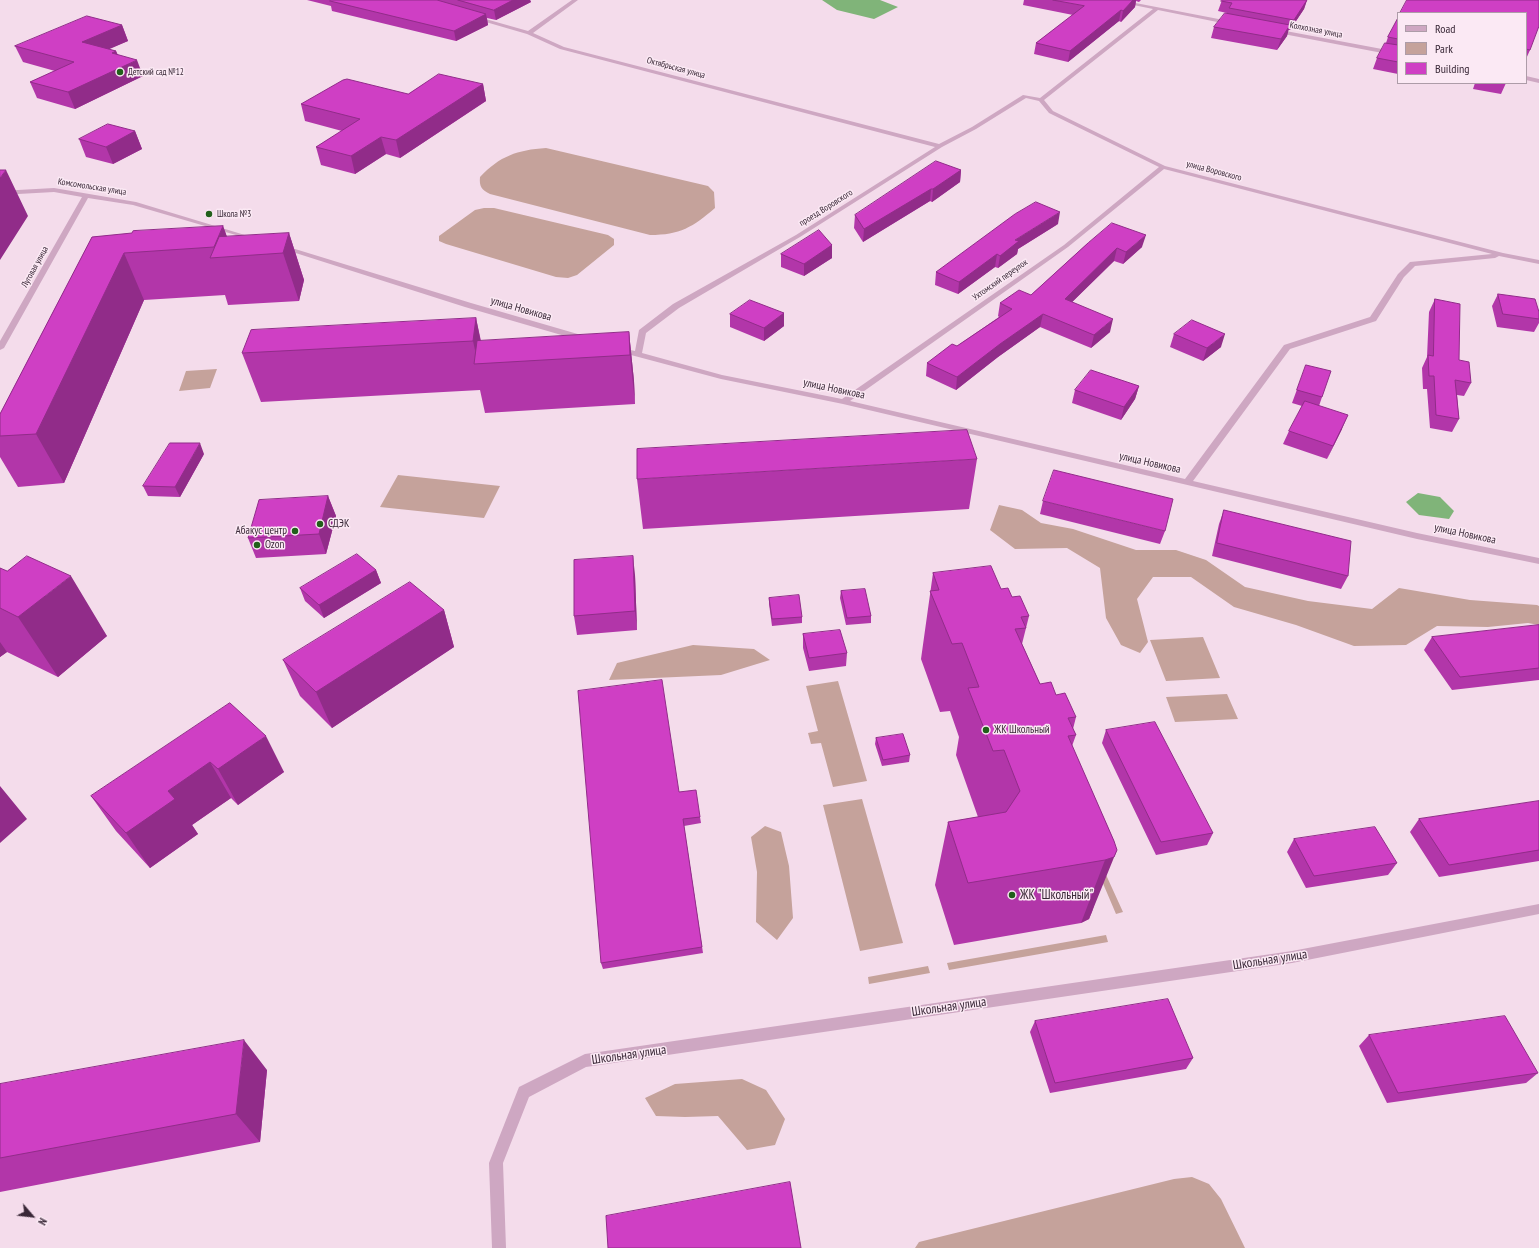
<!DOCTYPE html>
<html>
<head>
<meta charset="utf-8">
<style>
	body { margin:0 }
	#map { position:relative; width:1539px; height:1248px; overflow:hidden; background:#f4dceb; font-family:"PT Sans Narrow",sans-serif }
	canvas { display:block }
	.legend { position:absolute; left:1397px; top:12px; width:130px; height:72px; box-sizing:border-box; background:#fbe9f4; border:1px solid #ad9ca8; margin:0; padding:5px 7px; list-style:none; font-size:12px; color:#392837 }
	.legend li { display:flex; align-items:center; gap:8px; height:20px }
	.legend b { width:20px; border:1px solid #ad9ca8 }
	.north { position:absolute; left:12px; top:1196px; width:40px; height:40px; -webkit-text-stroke:3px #fbe9f4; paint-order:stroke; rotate:118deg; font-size:11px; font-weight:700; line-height:16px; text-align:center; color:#392837 }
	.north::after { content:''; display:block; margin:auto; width:14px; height:18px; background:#392837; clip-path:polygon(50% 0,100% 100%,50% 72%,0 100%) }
</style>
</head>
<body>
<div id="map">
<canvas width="1539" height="1248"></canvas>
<ul class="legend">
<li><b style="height:5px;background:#cea7c2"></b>Road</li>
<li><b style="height:11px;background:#c5a29b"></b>Park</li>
<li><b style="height:11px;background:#cf3fc4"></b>Building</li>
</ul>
<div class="north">N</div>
</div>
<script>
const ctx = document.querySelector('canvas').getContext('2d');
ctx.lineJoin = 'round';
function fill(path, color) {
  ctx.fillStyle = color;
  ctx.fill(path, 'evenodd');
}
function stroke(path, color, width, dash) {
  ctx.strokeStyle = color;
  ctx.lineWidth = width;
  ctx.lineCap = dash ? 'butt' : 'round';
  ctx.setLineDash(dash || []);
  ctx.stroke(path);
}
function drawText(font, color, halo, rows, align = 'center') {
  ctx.font = font + ' "PT Sans Narrow",sans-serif';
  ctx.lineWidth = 3;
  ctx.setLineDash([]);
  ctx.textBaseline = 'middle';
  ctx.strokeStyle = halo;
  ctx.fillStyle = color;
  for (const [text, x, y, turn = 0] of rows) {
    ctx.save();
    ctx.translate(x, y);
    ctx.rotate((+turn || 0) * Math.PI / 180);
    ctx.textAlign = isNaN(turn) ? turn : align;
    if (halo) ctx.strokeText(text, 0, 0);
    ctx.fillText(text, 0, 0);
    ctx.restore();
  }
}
const green = new Path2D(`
	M546 148 708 186 714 192 715 208C693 227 680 235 650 235L490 194C482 190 479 187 480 177 500 156 517 150 546 148Z
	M484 208H494L608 235 614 239V245L577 275 568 278 556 277 446 244 439 241V236L475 210Z
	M217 369 210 388 179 391 186 371Z
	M398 475 500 486 484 518 380 507Z
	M999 505 1022 510 1041 523 1073 529 1136 550H1176L1206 560 1245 587 1308 601 1372 609 1399 588 1470 600 1537 605 1539 606V625L1528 623 1488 627 1437 626 1406 645 1354 646 1296 625 1234 607 1191 577H1153L1137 599 1148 642 1140 653 1121 645 1106 618 1100 568 1067 548 1015 549 990 530Z
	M1203 637 1220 678 1166 681 1150 640Z
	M693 645 754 649 770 660 721 675 609 680 617 663Z
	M838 681 867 781 833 787 821 743 811 744 808 733 818 731 806 686Z
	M1227 694 1238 719 1175 722 1166 697Z
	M862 799 903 943 860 951 823 805Z
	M765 826 781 832 789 866 793 918 777 940 756 922 757 872 751 837Z
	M1102 866 1123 912 1116 914 1096 867Z
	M1106 935 1108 942 949 970 947 963Z
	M928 966 930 973 869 984 868 977Z
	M742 1079 766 1090 785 1119 775 1145 747 1150 718 1116 685 1117 656 1116 645 1098 675 1084Z
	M1192 1177 1209 1184 1221 1199 1245 1248H915L919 1242 1174 1179Z`);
const water = new Path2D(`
	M822 0H880L898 7 874 19 837 10Z
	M1418 493 1440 497 1454 511 1449 519 1419 515 1406 502Z`);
const minor = new Path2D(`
	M572 0H578L533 33 564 47 939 144 972 127 1023 95 1040 98 1153 9 1109 0H1120L1234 22V24L1232 25 1158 10 1044 100 1053 111 1165 166 1503 253 1539 260V264L1499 256 1495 258 1415 266 1404 277 1376 321 1290 349 1193 481 1417 533 1539 558V564L1417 539 843 404 721 379 616 351V347L635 351 639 330 673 304 796 235 935 147 560 49 527 34 472 18 475 16 528 31ZM1026 98 1039 101 1049 113 1159 167 1064 245 842 399 722 375 642 353 646 333 679 308 800 237 942 147 976 129ZM1164 169 1492 254 1410 262 1398 274 1370 317 1284 345 1185 479 850 401 1068 247Z
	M1275 29 1398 52V56L1273 32V30Z
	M1526 76 1539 79V83L1526 80Z
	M54 188 136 202 258 239 253 240 133 205 88 198 4 348 0 350V341L82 197 54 192 0 195V191Z
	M282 245 471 303 588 337 589 339 585 341H582L465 307 280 248V246Z
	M1539 904V914L1292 963 586 1067 529 1097 503 1163 506 1248H492L489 1163 519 1087 585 1054 1292 951Z`);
const wall = new Path2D(`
	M307 0H530L531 2 496 20 487 18 488 25 456 41 332 11 331 6Z
	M1022 0H1141L1139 2 1136 1 1135 7 1121 22 1119 21 1068 62 1034 54 1036 43 1073 15 1023 5 1024 0Z
	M1222 0H1307L1304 9 1290 30H1288L1287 36 1277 50 1211 38 1214 27 1227 13 1218 11Z
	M1526 13 1530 50 1526 59Z
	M1398 18V74L1373 69 1377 58 1386 43 1388 37Z
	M122 25 128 41 108 49 116 51 118 55 143 76 75 109 37 98 30 82 55 71 23 62 15 46Z
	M1475 83H1506L1501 94 1473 89Z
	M483 84 486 101 400 158 386 154 355 174 321 165 316 147 342 131 305 121 301 104 408 94Z
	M135 131 142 149 113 164 86 157 79 139Z
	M961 170 960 182 932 202 930 201 863 242 854 228 855 215Z
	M1058 224 1018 249 1017 254 998 268 995 267 958 294 935 285 936 272Z
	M223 226 227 237 289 233 304 280 299 301 228 305 225 295 144 300 64 483 18 487 0 457V414L92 237Z
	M1088 243 1142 247 1123 264 1114 261 1072 302 1110 332 1091 348 1040 327 998 357 956 390 926 376 927 363 957 346 999 317 998 316 1000 303 1031 295Z
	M832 245V258L804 276 781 267V254Z
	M1498 294 1539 312V323L1534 332 1497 327 1492 306Z
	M1435 299 1459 360 1471 383 1464 396 1457 395 1459 419 1452 432 1430 428 1427 389H1423L1422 368 1427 357 1429 312Z
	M784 313V326L764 341 730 327V314Z
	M476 318 481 341 629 332 634 381 635 404 485 413 480 390 261 402 242 353Z
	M1174 334 1221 347 1203 361 1170 347Z
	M1306 365 1322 397 1319 406 1342 429 1327 459 1283 444 1289 431 1302 406 1292 403Z
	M1139 386 1135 399 1121 420 1072 403 1075 390Z
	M204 454 180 497 148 496 143 486Z
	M977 459 969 509 643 529 637 479Z
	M328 496 336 516 326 554 256 558 248 538Z
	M1043 501 1165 531 1160 544 1040 514Z
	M1224 510 1348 576 1341 589 1212 556 1219 524Z
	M0 568 107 636 58 677 7 652 0 657Z
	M376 570 381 583 324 618 305 601 300 588Z
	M933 573 1001 589 1012 597 1029 616 1022 644 1040 684 1056 695 1076 717 1073 729 1076 735 1072 746 1114 841 1092 912 1089 919 1081 923 954 945 935 885 948 822 978 817 956 755 959 737 950 711 940 712 921 659Z
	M635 575 637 630 577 635 574 616Z
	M841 591 871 616V623L846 625 840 598Z
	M769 598 802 617V623L772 626 769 604Z
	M444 610 454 647 332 728 300 696 283 660Z
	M1539 625V680L1452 690 1424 650 1432 637Z
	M803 634 847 653 846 666 809 671 803 648Z
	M230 703 284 772 238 805 231 798 192 825 198 834 150 868 116 831 91 796Z
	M1106 730 1213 833 1207 845 1156 855 1102 743Z
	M876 738 910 755 909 762 882 766 875 744Z
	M679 792 700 817 701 823 684 826 703 953 603 969 601 963Z
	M1539 801V861L1439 877 1410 832 1419 819Z
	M1294 839 1397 863 1388 875 1306 888 1287 852Z
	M1035 1021 1193 1058 1186 1069 1050 1093 1030 1032Z
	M1369 1035 1538 1073 1526 1083 1387 1103 1359 1046Z
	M267 1070 260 1142 0 1192V1084Z`);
const shadedWall = new Path2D(`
	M513 0H530L531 2 496 20 494 10Z
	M1133 0H1136L1135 7 1121 22 1123 11Z
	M1307 0 1304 9 1290 30 1294 20Z
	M1121 10 1119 21 1068 62 1070 51Z
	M486 14 488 25 456 41 454 31Z
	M122 25 128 41 89 58 82 42Z
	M1290 25 1287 36 1277 50 1281 39Z
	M116 51 122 67 137 60 143 76 75 109 68 92 112 53Z
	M483 84 486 101 400 158 396 140Z
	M135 131 142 149 113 164 106 147Z
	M381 137 386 154 355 174 351 156Z
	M6 170 28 216 0 260V178Z
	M961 170 960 182 932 202 933 189Z
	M931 189 930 201 863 242 864 229Z
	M1060 212 1058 224 1018 249 1017 254 998 268 1000 256 1015 240Z
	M223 226 234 256 214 247Z
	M289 233 304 280 299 301 283 253Z
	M1146 235 1142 247 1123 264 1126 252Z
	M832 245V258L804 276V264Z
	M1117 248 1114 261 1062 312 1065 299Z
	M124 253 144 300 64 483 36 434Z
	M997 254 995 267 958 294 959 282Z
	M784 313V326L764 341V328Z
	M1043 314 1040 327 998 357 956 390 957 377 1000 344Z
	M476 318 485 363 478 364 473 341Z
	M1113 319 1110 332 1091 348 1094 335Z
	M629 332 634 381 635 404 630 355Z
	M1225 334 1221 347 1203 361 1207 348Z
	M1139 386 1135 399 1121 420 1124 407Z
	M1348 415 1342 429 1327 459 1333 446Z
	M200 443 204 454 180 497 175 487Z
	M328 496 336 516 326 554 319 534Z
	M633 556 635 575 637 630 635 611Z
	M376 570 381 583 324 618 319 605Z
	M71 576 107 636 58 677 18 617Z
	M444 610 454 647 332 728 316 692Z
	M0 642 7 652 0 657Z
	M266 736 284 772 238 805 218 769Z
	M210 762 231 798 192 825 198 834 150 868 126 833 168 791Z
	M0 786 27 819 0 843Z
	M1117 850 1089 919 1081 923 1105 860Z
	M244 1040 267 1070 260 1142 236 1114Z`);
const building = new Path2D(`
	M331 0H437L486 14 454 31 330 1Z
	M458 0H513L494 10Z
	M1053 0H1133L1123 11 1121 10 1070 51 1036 43 1084 6Z
	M1222 0H1307L1294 20 1229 8 1232 3 1221 1Z
	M1407 0H1539V26L1530 50 1526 49V13H1400Z
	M1225 13 1290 25 1281 39 1214 27Z
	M87 16 122 25 82 42 116 51 112 53 137 60 68 92 30 82 74 62 15 46Z
	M1398 18V39L1388 37Z
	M1385 43 1398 45V62L1377 58Z
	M439 74 483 84 396 140 381 137 351 156 316 147 360 119 301 104 343 80 347 79 408 94Z
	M108 124 135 131 106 147 79 139Z
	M936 161 961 170 933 189H931L864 229 855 215Z
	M0 170H6L0 178Z
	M1036 202 1060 212 1015 240 1019 241 1000 256 997 254 959 282 936 272 1015 214Z
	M1112 223 1146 235 1126 252 1117 248 1065 299 1113 319 1094 335 1043 314 1000 344 957 377 927 363 952 344 957 346 1012 309 1000 303 1019 290 1031 295 1088 243Z
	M223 226 214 247 124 253 36 434 0 436V414L92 237 132 233 133 231Z
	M819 230 832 245 804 264 781 254Z
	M289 233 283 253 210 258 219 237Z
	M1498 294 1535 299 1539 312V319L1503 314Z
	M1435 299 1460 304 1459 360 1469 362 1471 383 1455 380 1459 419 1436 415 1434 376H1429L1428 355 1433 356Z
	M750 300 784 313 764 328 730 314Z
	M476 318 473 341 242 353 251 330Z
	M1192 320 1225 334 1207 348 1174 334Z
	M629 332 630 355 474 364 477 341Z
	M1306 365 1331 371 1322 397 1297 390Z
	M1091 370 1139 386 1124 407 1075 390Z
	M1305 401 1348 415 1333 446 1289 431Z
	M967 430 977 459 637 479V449Z
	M170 443H200L175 487 143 486Z
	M1054 470 1173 499 1165 531 1043 501Z
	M328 496 319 534 248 538 259 500Z
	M1224 510 1351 541 1348 576 1217 543Z
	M357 554 376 570 319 605 300 588Z
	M27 556 71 576 18 617 0 608V568L7 571Z
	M633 556 635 611 574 616V560Z
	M991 566 1001 589 1008 588 1012 597 1020 596 1029 616 1021 617 1026 628 1015 629 1040 684 1051 682 1056 695 1065 693 1076 717 1068 718 1076 735 1068 736 1114 841 1117 850 1114 857 1105 860 968 883 948 822 1006 812 1020 791 1004 750 993 751 968 688 979 687 962 643 952 644 930 591 939 590 933 573Z
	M410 582 444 610 316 692 283 660Z
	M865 589 871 616 847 618 841 591Z
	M799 595 802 617 772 619 769 598Z
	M1539 625V668L1460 677 1432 637Z
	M840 630 847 653 809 658 803 634Z
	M662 680 679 792 696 790 700 817 683 819 702 947 601 963 578 691Z
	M230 703 266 736 218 769 210 762 168 791 175 799 126 833 91 796Z
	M1155 722 1213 833 1161 842 1106 730Z
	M903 734 910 755 883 760 876 738Z
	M1539 801V850L1449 865 1419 819Z
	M1375 827 1397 863 1314 876 1294 839Z
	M1168 999 1193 1058 1055 1083 1035 1021Z
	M1505 1016 1538 1073 1398 1093 1369 1035Z
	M244 1040 236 1114 0 1158V1084Z
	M790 1182 801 1248H608L606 1216Z`);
const markers = [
	[120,72,4,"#215f1a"],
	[209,214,4,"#215f1a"],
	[320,524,4,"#215f1a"],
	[295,531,4,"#215f1a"],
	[257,545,4,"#215f1a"],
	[986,730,4,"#215f1a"],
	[1012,895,4,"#215f1a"]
];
const farStreetnames = [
	["Колхозная улица",1316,30,11],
	["Октябрьская улица",676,68,15],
	["улица Воровского",1214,171,15],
	["Комсомольская улица",92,187,9],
	["проезд Воровского",826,208,-32],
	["Луговая улица",35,267,-61],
	["Ухтомский переулок",1000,280,-35]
];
const farPoinames = [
	["Детский сад №12",128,72],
	["Школа №3",217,214]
];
const streetNames = [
	["улица Новикова",521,309,16],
	["улица Новикова",834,389,12],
	["улица Новикова",1150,463,13],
	["улица Новикова",1465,534,12]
];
const poiNames = [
	["СДЭК",328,524],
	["Абакус центр",287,531,"right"],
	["Ozon",265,545],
	["ЖК Школьный",994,730]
];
const nearPoinames = [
	["ЖК \"Школьный\"",1020,895]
];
const nearStreetnames = [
	["Школьная улица",1270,960,-9],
	["Школьная улица",949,1007,-8],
	["Школьная улица",629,1055,-8]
];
fill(green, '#c5a29b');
fill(water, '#80b479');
fill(minor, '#cea7c2');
fill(wall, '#b236a9');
fill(shadedWall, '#912c89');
fill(building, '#cf3fc4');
stroke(building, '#912c89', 1);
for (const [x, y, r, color] of markers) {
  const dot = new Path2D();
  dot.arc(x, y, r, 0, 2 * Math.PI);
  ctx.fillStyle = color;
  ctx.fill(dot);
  stroke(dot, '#fbe9f4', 1.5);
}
drawText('9px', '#392837', '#fbe9f4', farStreetnames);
drawText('9px', '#392837', '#fbe9f4', farPoinames, 'left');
drawText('11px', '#392837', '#fbe9f4', streetNames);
drawText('11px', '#392837', '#fbe9f4', poiNames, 'left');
drawText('13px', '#392837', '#fbe9f4', nearPoinames, 'left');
drawText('13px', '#392837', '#fbe9f4', nearStreetnames);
</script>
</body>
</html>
